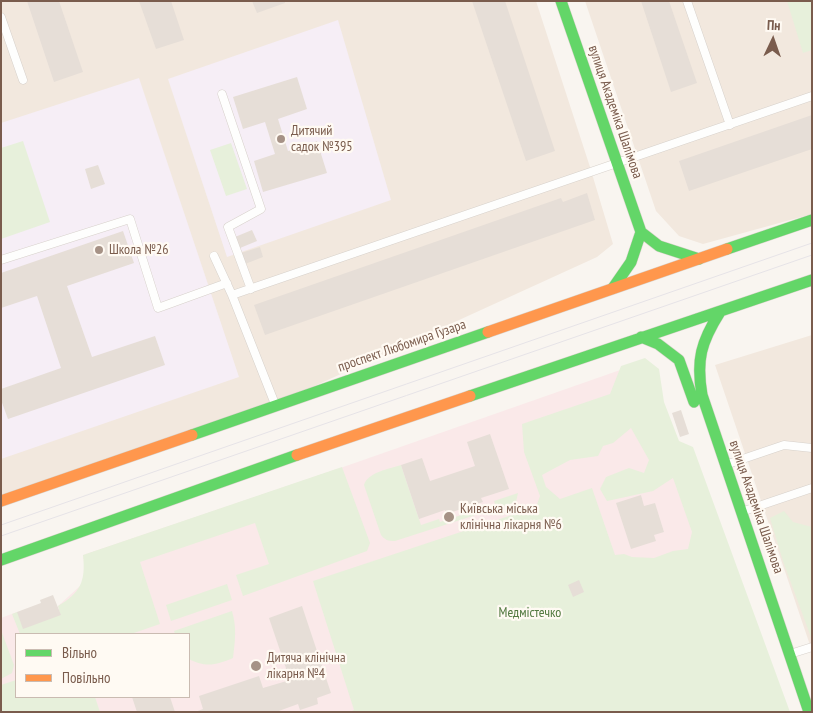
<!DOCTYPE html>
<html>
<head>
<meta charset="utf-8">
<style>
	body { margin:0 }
	#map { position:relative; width:813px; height:713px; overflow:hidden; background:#f9f5f0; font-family:"PT Sans Narrow",sans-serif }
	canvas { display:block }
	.frame { position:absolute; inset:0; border:2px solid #7a5c4d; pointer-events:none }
	.legend { position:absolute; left:15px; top:633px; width:175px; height:65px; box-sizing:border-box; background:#fffaf3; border:1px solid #cabbb1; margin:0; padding:6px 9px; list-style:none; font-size:15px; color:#7a5c4d }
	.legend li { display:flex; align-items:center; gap:10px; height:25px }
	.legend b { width:25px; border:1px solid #cabbb1 }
	.north { position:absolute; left:748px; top:15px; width:50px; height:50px; -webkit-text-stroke:4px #fffaf3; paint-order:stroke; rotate:3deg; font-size:14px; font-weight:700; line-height:20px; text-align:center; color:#7a5c4d }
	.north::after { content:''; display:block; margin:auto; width:18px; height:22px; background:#7a5c4d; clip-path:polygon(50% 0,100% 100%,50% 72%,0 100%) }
</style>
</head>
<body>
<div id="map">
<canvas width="813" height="713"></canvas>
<div class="frame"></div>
<ul class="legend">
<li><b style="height:6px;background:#63d668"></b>Вільно</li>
<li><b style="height:6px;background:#ff974d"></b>Повільно</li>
</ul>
<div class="north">Пн</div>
</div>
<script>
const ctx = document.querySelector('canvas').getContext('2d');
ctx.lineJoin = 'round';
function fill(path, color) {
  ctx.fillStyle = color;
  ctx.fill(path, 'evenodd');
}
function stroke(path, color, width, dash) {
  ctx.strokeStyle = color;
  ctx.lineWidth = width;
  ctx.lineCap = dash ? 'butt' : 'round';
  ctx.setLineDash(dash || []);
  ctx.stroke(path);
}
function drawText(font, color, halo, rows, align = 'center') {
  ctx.font = font + ' "PT Sans Narrow",sans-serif';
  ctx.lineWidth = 4.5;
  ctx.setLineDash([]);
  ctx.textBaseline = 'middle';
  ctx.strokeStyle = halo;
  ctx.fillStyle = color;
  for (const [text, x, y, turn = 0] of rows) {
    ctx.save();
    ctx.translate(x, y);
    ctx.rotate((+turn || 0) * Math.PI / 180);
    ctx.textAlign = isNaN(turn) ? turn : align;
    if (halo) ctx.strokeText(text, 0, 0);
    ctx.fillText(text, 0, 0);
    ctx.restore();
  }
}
const residential = new Path2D(`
	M1 1H536L590 167 613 244 597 257 273 405 1 498Z
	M585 1H812V214L703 244 679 236 656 211Z
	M812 335V651L715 365Z`);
const education = new Path2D(`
	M338 20 391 200 227 257 168 79Z
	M139 78 239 377 1 459V123Z`);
const medical = new Path2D(`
	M643 362 771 712H1V618L17 612 60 614 58 606 81 585 85 570 83 555 349 465ZM16 634H189V697H16Z`);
const green = new Path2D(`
	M787 1H812V50L803 53Z
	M23 141 50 222 1 239V148Z
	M231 143 247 189 226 196 210 150Z
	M645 358 659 369 664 402 679 441 693 447 790 712H350L354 710 313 581 536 507 540 496 524 452 522 424 610 394 621 366ZM631 428 649 460 644 473 629 468 606 477 600 489 607 501 612 500 653 491 673 478 692 532 688 549 673 551 654 558 632 557 624 554 615 555 592 488 560 499 546 487 542 475 570 460 598 456 603 446 613 443Z
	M401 465 421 525 439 519 440 522 495 504 494 501 518 493 516 502 395 541C388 541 385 540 381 535L364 485C368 472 389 469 401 465Z
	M342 467 370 543 367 551 243 596 236 575 269 564 255 523 140 562 160 624 131 634H20L12 614 17 612 60 614 58 606C80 593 86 582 83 555Z
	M784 511 793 522 812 527V640L783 561 770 518Z
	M227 584 232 600 171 621 166 605Z
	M232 611C237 628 235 641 233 658 216 665 206 668 189 659V634H175L174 631Z
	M1 630 14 665 12 673 1 679Z
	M16 680V697H95L100 712H1V685Z`);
const building = new Path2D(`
	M27 1H59L83 72 54 82Z
	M139 1H171L184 40 156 49Z
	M252 1H285V3L257 13Z
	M472 1H505L555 151 526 161Z
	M641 1H669L697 83 671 92Z
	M297 77 307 109 278 119 288 151 317 141 327 173 263 192 254 161 275 154 265 122 243 129 233 97Z
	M812 115V149L689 191 679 161Z
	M98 165 105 184 91 189 85 169Z
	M587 193 595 220 265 335 254 305 561 198 563 202Z
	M252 230 257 241 240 248 235 237Z
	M123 231 134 263 67 286 92 357 155 336 165 365 8 419 1 400V389L61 368 37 296 1 308V273Z
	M260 247 263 257 245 264 241 253Z
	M681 410 689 434 680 437 672 413Z
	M490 434 509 489 481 498 483 502 446 514 445 510 419 519 401 465 422 458 430 481 475 466 467 442Z
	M641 495 644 506 655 503 664 532 654 535 656 541 631 549 616 503Z
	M579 580 584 592 573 597 568 585Z
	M53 595 61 615 23 629 17 612 41 603 40 600Z
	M302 606 331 693 317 698 318 704 300 710 298 704 276 712H195L203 709 199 696 259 676 263 688 290 680 269 618Z
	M132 697H170L175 712H137Z`);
const lane = new Path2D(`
	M687 1 730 125
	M1 17 23 80
	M222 94 261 209 228 227 251 289
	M214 256 232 295 275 404
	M1 260 130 219 158 308 227 283
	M232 295 812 96
	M728 464 784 445 812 448
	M744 511 812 488
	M790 654 812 647`);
const fast = new Path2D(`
	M561 1 641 232 631 262 613 288
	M641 232 659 246 699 259
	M727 249 812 220
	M720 312C701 342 696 360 702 395L809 712
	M641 337 658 344 679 360 694 402
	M470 396 812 280
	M192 435 488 332
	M1 560 297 455`);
const slow = new Path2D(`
	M488 332 727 249
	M297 455 470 396
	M1 501 192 435`);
const tram = new Path2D(`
	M1 525 812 243
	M1 536 812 255`);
const markers = [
	[281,139,5,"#a69286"],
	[99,250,5,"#a69286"],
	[449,517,6,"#a69286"],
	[256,666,6,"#a69286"]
];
const streetNames = [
	["вулиця Академіка Шалімова",615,112,71],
	["проспект Любомира Гузара",402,346,-19],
	["вулиця Академіка Шалімова",756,507,71]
];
const poiNames = [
	["Дитячий",291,131],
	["садок №395",291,147],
	["Школа №26",109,250],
	["Київська міська",460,509],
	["клінічна лікарня №6",460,525],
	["Дитяча клінічна",267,658],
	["лікарня №4",267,674]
];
const parkNames = [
	["Медмістечко",530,613]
];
fill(residential, '#f2e8de');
fill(education, '#f6eef6');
fill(medical, '#fae9e9');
fill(green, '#e7f0db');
fill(building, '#e6ded7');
stroke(lane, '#d7d1cb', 9);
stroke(fast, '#d9d2cb', 12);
stroke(slow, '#d9d2cb', 12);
stroke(lane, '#fefefd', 8);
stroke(fast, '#63d668', 11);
stroke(slow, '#ff974d', 11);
stroke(tram, '#e6e3e7', 1);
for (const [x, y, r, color] of markers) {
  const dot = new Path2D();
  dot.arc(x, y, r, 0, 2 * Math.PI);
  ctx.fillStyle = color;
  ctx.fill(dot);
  stroke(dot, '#fffaf3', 2);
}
drawText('14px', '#7a5c4d', '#fffaf3', streetNames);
drawText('14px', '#7a5c4d', '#fffaf3', poiNames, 'left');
drawText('14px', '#537a41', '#fffaf3', parkNames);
</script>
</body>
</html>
